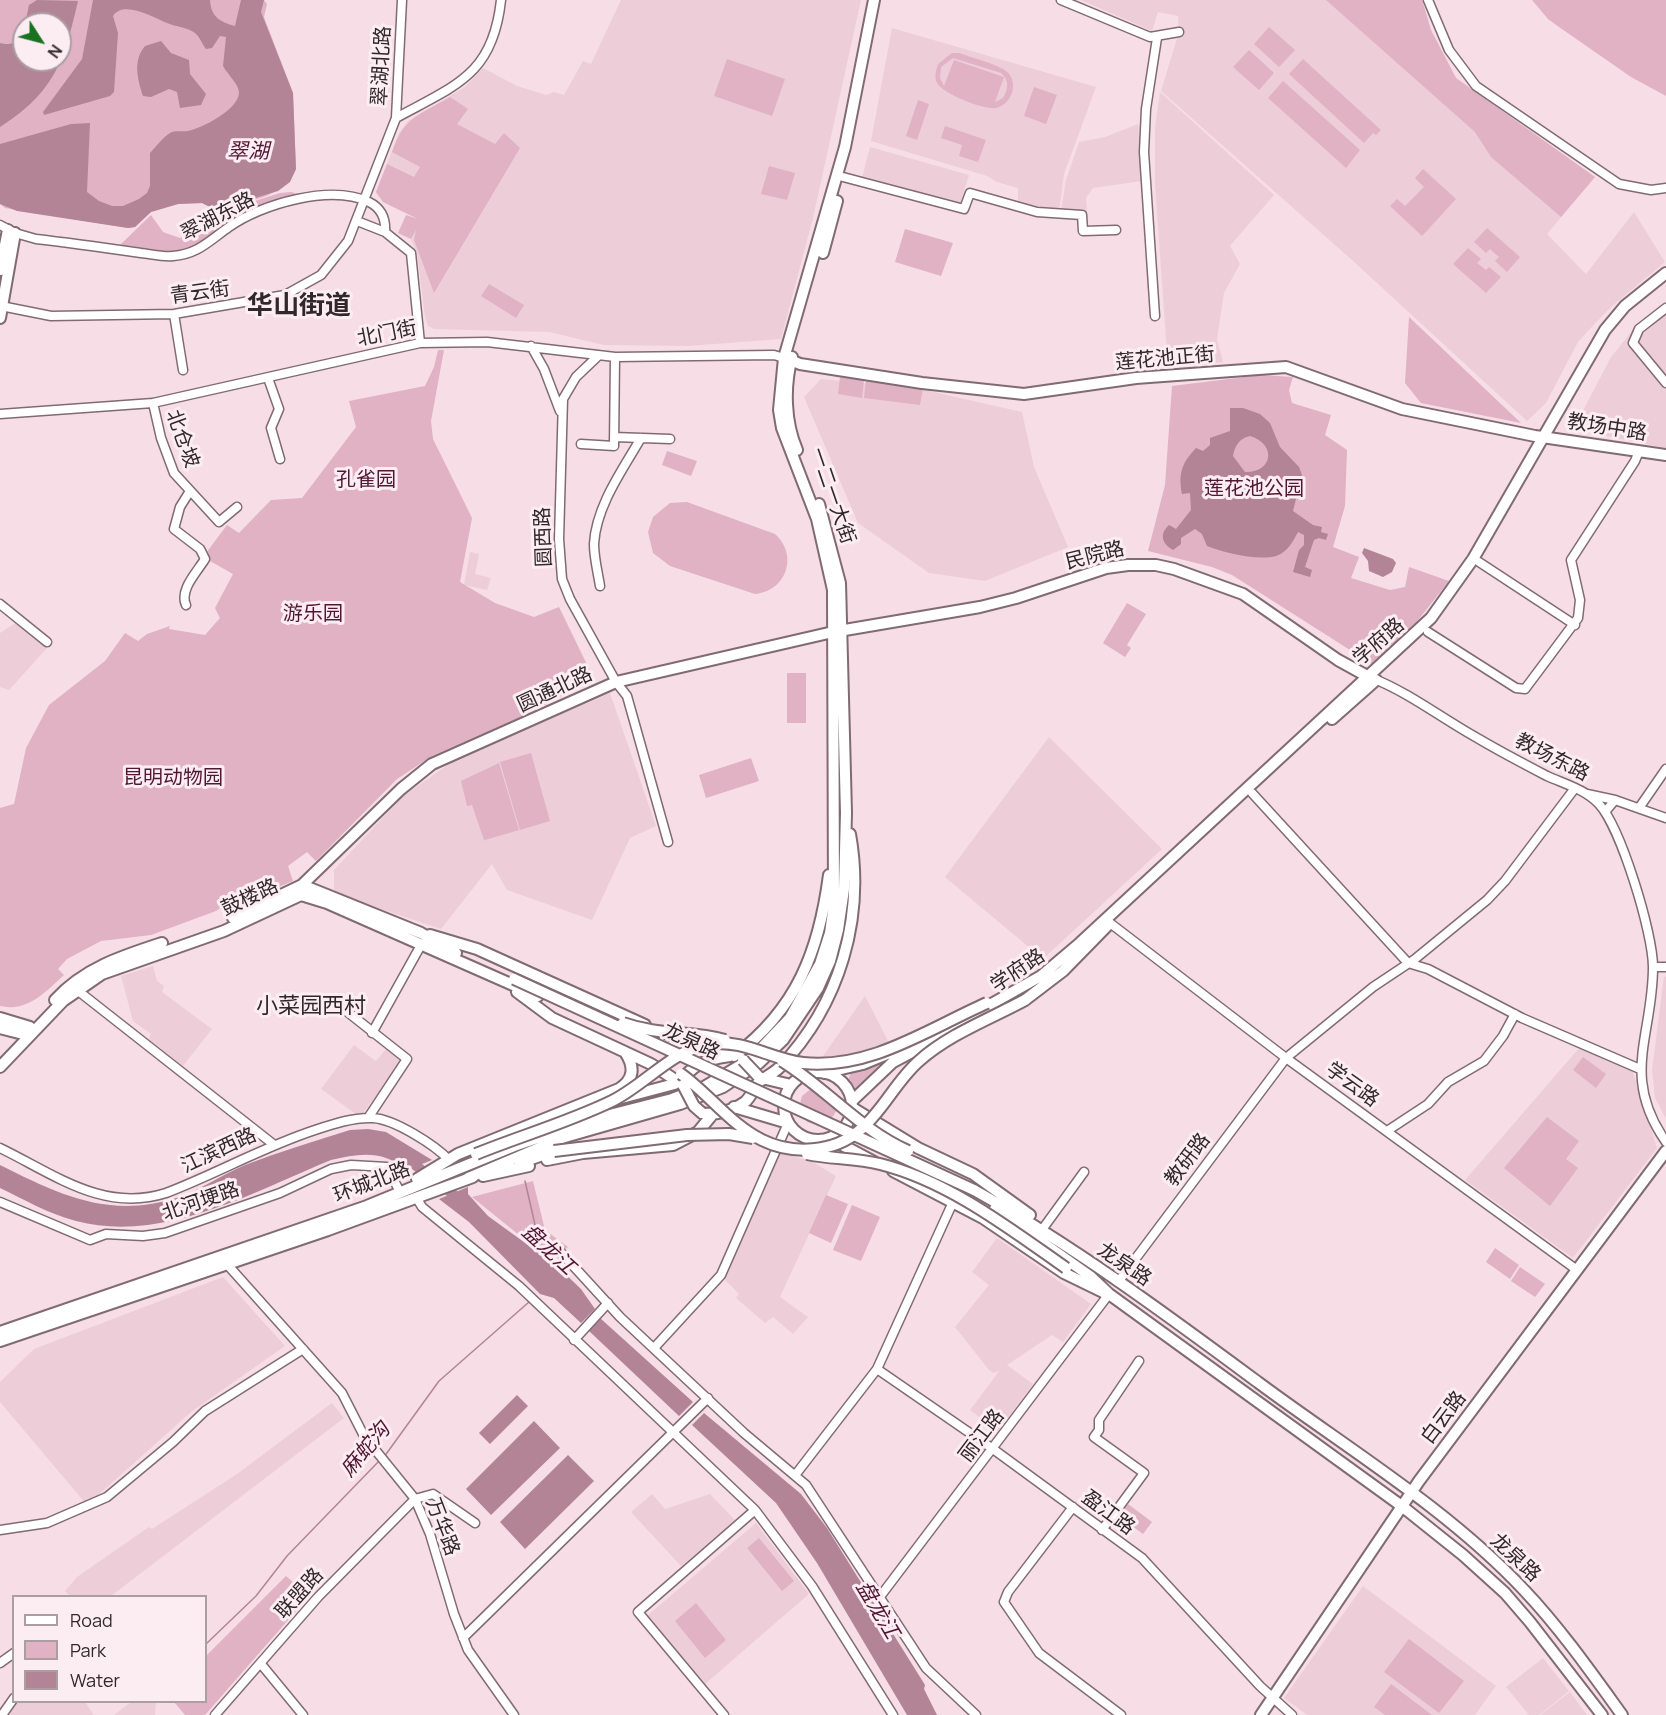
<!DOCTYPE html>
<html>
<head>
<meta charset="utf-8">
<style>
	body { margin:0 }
	#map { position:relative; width:1666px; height:1715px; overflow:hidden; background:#f6dde6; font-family:Manrope,sans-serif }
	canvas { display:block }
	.legend { position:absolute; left:12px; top:1595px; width:195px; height:108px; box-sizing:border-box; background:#fcedf3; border:2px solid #ab9ea3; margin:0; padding:8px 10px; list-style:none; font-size:18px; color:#31282b }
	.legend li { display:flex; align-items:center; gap:12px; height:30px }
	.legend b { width:30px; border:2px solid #ab9ea3 }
	.north { position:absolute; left:12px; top:12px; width:60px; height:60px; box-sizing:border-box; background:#fcedf3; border:2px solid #ab9ea3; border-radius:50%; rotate:126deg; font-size:16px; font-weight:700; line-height:24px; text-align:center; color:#31282b }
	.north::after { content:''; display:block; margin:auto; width:21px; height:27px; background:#19721f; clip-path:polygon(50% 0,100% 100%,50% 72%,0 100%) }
</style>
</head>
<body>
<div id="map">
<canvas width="1666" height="1715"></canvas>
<ul class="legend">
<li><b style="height:8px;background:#fff"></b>Road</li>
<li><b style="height:16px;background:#e0b2c3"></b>Park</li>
<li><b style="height:16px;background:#b28496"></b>Water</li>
</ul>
<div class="north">N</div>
</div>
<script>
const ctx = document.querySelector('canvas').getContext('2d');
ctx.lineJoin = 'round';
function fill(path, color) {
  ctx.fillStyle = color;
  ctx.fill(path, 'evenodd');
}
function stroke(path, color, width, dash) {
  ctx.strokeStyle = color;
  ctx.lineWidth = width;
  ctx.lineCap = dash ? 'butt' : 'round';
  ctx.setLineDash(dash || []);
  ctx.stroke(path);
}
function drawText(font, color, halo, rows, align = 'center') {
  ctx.font = font + ' Manrope,"Noto Sans SC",sans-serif';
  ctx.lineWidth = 6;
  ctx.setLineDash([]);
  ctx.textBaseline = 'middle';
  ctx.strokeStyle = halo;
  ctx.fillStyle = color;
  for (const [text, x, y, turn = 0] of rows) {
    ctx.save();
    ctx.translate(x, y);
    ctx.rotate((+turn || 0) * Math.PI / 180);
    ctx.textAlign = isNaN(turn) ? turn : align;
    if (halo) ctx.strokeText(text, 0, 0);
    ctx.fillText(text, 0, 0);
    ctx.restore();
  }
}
const built = new Path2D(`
	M621 0H861L813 218 781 339 688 346 604 345 549 332 434 329 428 326 425 317 417 253 411 240 418 219 383 202 376 192 399 133 408 121 465 87 483 68 517 86 546 95 554 92 564 95 583 61 591 64Z
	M1081 0H1422L1431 30 1456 78 1595 177 1547 234 1586 274 1634 212 1665 262 1611 307 1587 332 1578 342 1546 403 1527 421 1352 260 1161 91 1179 32 1178 16 1158 12 1152 31Z
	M892 28 1096 87 1064 174 1059 211 1018 202V188L997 182 987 176 871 141Z
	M1160 92 1274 195 1230 246 1240 264 1224 293 1217 339 1223 362 1168 367 1155 185V127Z
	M1138 124 1142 181 1093 188 1086 198 1087 212 1061 211 1066 180 1079 142 1105 137Z
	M870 147 969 175 960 204 862 178Z
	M1666 302V448L1582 431 1577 422 1611 357 1637 325Z
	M821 379 920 389 1022 412 1034 467 1068 547 985 581 929 573 858 523 804 397Z
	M470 552 479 554 475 574 491 578 487 590 464 585Z
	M17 622 47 648 9 690 0 687V633Z
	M610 693 656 826 630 838 592 920 507 890 492 864 441 929 351 899 334 890V870L403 796 455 760Z
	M1049 737 1162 849 1043 959 945 877Z
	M153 966 157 981 164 986 162 992 212 1029 183 1066 149 1039 151 1034 133 1021 121 976Z
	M1664 976 1666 977V1119L1655 1098 1652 1070Z
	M865 996 889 1043 843 1058 821 1059Z
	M354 1045 376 1061 386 1049 402 1061 360 1117 321 1089Z
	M1580 1047 1633 1072 1657 1148 1573 1258 1465 1180Z
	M779 1153 811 1161 836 1176 780 1297 808 1317 793 1334 773 1317 765 1323 736 1298 739 1294 725 1280Z
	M997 1238 1091 1304 1063 1342 1052 1335 1007 1365 1033 1384 998 1431 970 1410 1000 1370 994 1373 989 1370 955 1327 989 1285 972 1272Z
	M223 1277 285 1346 191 1412 87 1505 0 1402V1382L34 1349Z
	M332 1403 344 1418 111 1596H70L65 1591 77 1577 149 1527 152 1529 237 1474Z
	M652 1494 665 1509 710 1494 735 1520 681 1566 631 1512Z
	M756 1523 809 1594 705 1684 647 1616Z
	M1363 1586 1496 1686 1475 1715H1307L1284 1698Z
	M1543 1658 1569 1691 1539 1715H1529L1506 1687Z
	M1570 1692 1587 1715H1540Z
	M16 1702H85L94 1715H5Z
	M131 1702H156L155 1715H114Z`);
const green = new Path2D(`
	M0 0H264L267 4 264 17 293 93 296 169C285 198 243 202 216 210L202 203 178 204 151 212 135 227 128 228 5 208 0 204ZM24 24H60V60H24Z
	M1326 0H1422L1431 30 1456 78 1595 177 1561 217 1491 157 1475 132Z
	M1532 0H1666V96L1631 77 1559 27 1548 19Z
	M1269 27 1295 50 1279 67 1254 44Z
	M1249 50 1274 73 1259 90 1233 67Z
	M952 53H959C973 58 990 62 1003 69 1020 78 1014 104 996 108 984 110 943 94 937 83 934 77 936 71 938 64ZM953 58 1001 73C1009 80 1009 88 1003 98L995 102 1004 77 954 60 944 86 940 78 941 67Z
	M727 59 785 79 772 116 714 96Z
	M1303 59 1381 130 1376 135 1373 133 1364 143 1289 74Z
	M1283 81 1360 150 1346 168 1268 98Z
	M1034 87 1057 95 1046 124 1024 116Z
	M450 97 468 109 457 124 495 144 504 133 520 148 434 293 414 240 416 230 411 239 398 233 406 215 418 219 383 202 376 192 387 164 414 177 420 167 392 152C404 116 420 115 450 97Z
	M918 100 929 104 917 140 906 136Z
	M945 126 986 140 978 162 959 156 962 145 941 138Z
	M769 166 795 173 787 200 761 194Z
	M1423 169 1456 199 1422 236 1390 206 1397 199 1405 206 1424 187 1415 178Z
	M292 192 302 197 242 218 236 207 280 193Z
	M232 211 238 220 191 250 171 253 120 245 151 215 163 232 180 238 196 231 205 215Z
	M1487 228 1520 257 1507 272 1495 261 1499 257 1490 249 1486 253 1474 242Z
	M905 229 953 243 941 276 895 262Z
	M1468 248 1481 259 1477 263 1486 270 1489 267 1501 277 1486 293 1453 264Z
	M489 284 524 305 516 318 481 296Z
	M1409 317 1521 423 1421 403 1405 383Z
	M438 350H444L431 421 433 439 472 518 460 582 495 603 534 617 559 607 594 679 523 716 432 756 397 779 316 861 307 852 288 866 293 881 276 888 261 887 257 882 216 911 151 935 101 941 67 959 58 969 64 975C44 993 28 1012 0 1006V808L14 804 26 748 49 705 105 661 125 633 138 641 147 634 170 626 169 629 205 635 220 618 215 608 233 574 210 561 206 553 227 525 239 533 271 500 302 498 356 427 349 401 425 386 434 367Z
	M1261 375 1293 377 1289 390 1292 403 1331 415 1325 435 1347 450 1345 506 1333 547 1359 557 1351 578 1390 590 1405 587 1409 567 1449 581 1411 629 1372 664 1232 575 1212 567 1148 551 1165 485 1172 386Z
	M840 377 864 380 862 398 838 394Z
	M866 380 923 388 920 405 864 398Z
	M667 451 697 461 691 476 662 465Z
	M687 502 775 534C799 556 786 591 755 594L670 566 653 553 648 532 653 517 670 503Z
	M1127 603 1146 614 1127 645 1131 648 1125 657 1103 643Z
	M787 673H806V723H787Z
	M531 753 550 821 520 830 500 762Z
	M751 758 759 781 706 798 699 775Z
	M499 763 519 830 478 842 484 840 472 805 467 806 461 781Z
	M1583 1057 1606 1074 1596 1088 1573 1070Z
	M886 1062 855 1091 848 1080 851 1073Z
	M812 1088 837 1108C833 1122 820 1127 807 1122L799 1108 802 1096Z
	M1547 1117 1579 1141 1566 1159 1578 1168 1550 1206 1504 1168Z
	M533 1181 545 1230 568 1247 550 1260 472 1197Z
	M826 1195 848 1204 831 1243 809 1233Z
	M852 1205 880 1217 861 1261 833 1250Z
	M1495 1248 1519 1265 1510 1279 1486 1262Z
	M1520 1267 1545 1284 1535 1297 1511 1281Z
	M1128 1504 1152 1522 1143 1534 1119 1516Z
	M759 1538 794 1581 782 1591 747 1548Z
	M286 1576 309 1596 205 1715H185L174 1702H206V1656Z
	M696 1603 726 1640 705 1658 675 1621Z
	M1409 1639 1464 1681 1439 1713 1384 1672Z
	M1391 1684 1432 1715H1385L1374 1707Z`);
const water = new Path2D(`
	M37 0 78 1C64 61 55 92 0 127V43C15 47 18 40 24 27V60H60V24H25L29 5Z
	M93 0H210C211 17 220 22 235 26L241 0H264L261 12 293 93 296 169 290 182 278 191 216 210 202 203 178 204 151 212 135 227 128 228 17 211 0 204V144L71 124 90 123 87 192 99 201 112 206H123L139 199 147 193 150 186V153C156 147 162 138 170 133 175 130 182 132 188 131 202 128 238 110 239 93 239 84 227 74 223 66L226 37 220 36 212 48 206 49C202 44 200 37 195 33 187 27 176 27 167 23 152 17 124 0 113 16L118 33 114 92 110 96 44 115 43 112 82 59Z
	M161 41 171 53 189 60 190 74 206 94 201 105 180 108 177 92 169 89 151 97 143 96C137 78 133 60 145 46Z
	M1230 408H1243L1260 414 1270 423 1280 447 1299 467 1302 475 1293 511 1313 525 1322 527 1321 532 1328 534 1326 540 1319 538 1314 540 1305 567 1312 570 1310 577 1293 572 1299 550 1304 545V535L1298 532C1293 541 1288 552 1276 556 1258 561 1224 553 1207 546L1202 534 1195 529 1181 538V544L1173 550C1162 544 1159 534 1169 525L1176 529 1191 510 1190 493 1182 494C1178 473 1182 463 1196 448L1203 451 1210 445V438L1230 431ZM1250 436C1278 445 1272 473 1245 472L1233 456C1235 445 1240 438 1250 436Z
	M1364 548 1393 559 1396 563 1392 572 1383 577 1369 571 1368 561 1362 553Z
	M368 1129 386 1132 432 1160 407 1170C383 1150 360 1153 331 1160 253 1192 162 1244 76 1221 49 1214 25 1200 0 1188V1165C60 1195 111 1220 179 1197 202 1189 223 1174 245 1165 279 1152 315 1141 350 1130Z
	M468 1187V1194L488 1216 557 1266 581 1289 595 1309 581 1323 554 1298 540 1294 469 1222 439 1199Z
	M600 1318 693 1402 679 1416 588 1330Z
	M517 1395 528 1406 490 1444 479 1433Z
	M704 1413 801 1494 827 1528 925 1685 924 1689 937 1715H907L817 1563 776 1503 692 1425Z
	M534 1421 560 1448 491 1515 466 1489Z
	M568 1455 594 1481 525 1549 500 1522Z`);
const stream = new Path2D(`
	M525 1181 536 1229 526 1242
	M384 1457 439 1381 529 1302
	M206 1644 256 1596 287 1556 380 1460`);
const river = new Path2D(`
	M406 1158 462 1201`);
const minor = new Path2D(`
	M1061 0 1150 37 1179 32
	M1428 0 1449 50 1476 86 1619 184 1651 190 1666 188
	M396 118C456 85 493 75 501 0
	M843 177 964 209 970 193 1037 212 1082 215 1083 231 1116 230
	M357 221 385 232 411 253 420 343
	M0 225 15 233 36 239C71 243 106 248 141 253 151 254 162 257 173 256 198 254 209 241 229 227 261 204 331 184 369 202 381 208 386 218 385 232
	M1 306 51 316 174 314 285 295 321 275 348 241 396 118 402 0
	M1666 308 1639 329 1633 343 1666 383
	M174 314 183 370
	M1155 316 1144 152 1146 109 1157 38
	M531 346 544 369 560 411
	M598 356 576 377 563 399 559 539 562 579 570 599 616 682 627 696 668 842
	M268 378 279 409 271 428 280 459
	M153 403 161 438 174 473 219 522 237 507
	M0 414 153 403 420 343 487 342 615 357 774 355 784 358
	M614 437 670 439
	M581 444 614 446 615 357
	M1479 562 1575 625
	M600 586C598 573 594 558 594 544 596 506 623 469 641 438
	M0 604 47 642
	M186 605C179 590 197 572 205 559L200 549 174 529 180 507 190 491
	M1428 632 1516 688 1525 689 1578 618 1580 600 1571 560 1635 461 1639 451
	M1372 678C1410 693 1444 720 1479 739 1501 752 1524 764 1547 776 1565 784 1586 790 1599 804 1621 828 1653 933 1653 967 1653 1036 1620 1076 1666 1142
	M1252 793 1408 963 1428 969 1522 1018 1640 1069
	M1587 794 1615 800 1605 812
	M1615 800 1666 818
	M1639 808 1666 769
	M1110 923 1286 1058 1577 1270
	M1653 967H1666
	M77 990 273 1144
	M345 1010 407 1059 368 1118
	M372 1033 421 945
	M1387 1131 1428 1104 1448 1082 1484 1061 1503 1036 1515 1014
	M0 1148C54 1174 103 1213 166 1193 216 1174 263 1147 315 1130 333 1124 354 1117 373 1118 394 1119 435 1145 449 1160
	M416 1197 422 1207 519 1286 755 1510 812 1586 893 1715
	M0 1202 90 1240 106 1234 143 1236 165 1233 280 1193 331 1169 351 1165 387 1167 400 1192
	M1044 1227 1084 1172
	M556 1247 620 1317 744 1433 806 1485 926 1668 976 1715
	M225 1262 342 1393 364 1436 415 1499 430 1534 454 1614 468 1650 514 1715
	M1118 1282 1286 1058 1373 987 1415 959 1487 900 1505 881 1575 788
	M574 1340 608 1303
	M654 1348 721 1275 788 1123
	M877 1369 993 1449 1142 1558 1260 1686 1292 1715
	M796 1474 877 1369 953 1202
	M1073 1507 1008 1592 1004 1602 1039 1653 1121 1715
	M0 1530 47 1523 107 1497 173 1442 205 1411 303 1349
	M1102 1530 1144 1473 1094 1437 1099 1430V1420L1139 1361
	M879 1598 1109 1294
	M463 1638 708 1398
	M0 1663 14 1653
	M261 1664 303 1715
	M2 1715 14 1698
	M215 1715 318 1597 415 1499 433 1494 475 1523
	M724 1715 638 1612 755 1510`);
const major = new Path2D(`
	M823 253 837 201
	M0 270 8 230
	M0 318 15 233
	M792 357C784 387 785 422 797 450
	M786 358 800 364 922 383 1024 394 1136 378 1286 367 1402 409 1535 436 1666 455
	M1332 719 1376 680
	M302 885 401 789 432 764 616 682 833 632 980 607 1016 598 1106 568 1128 565H1156L1174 569 1243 594 1338 660 1367 676
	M233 918 302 885 421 933 456 953
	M430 935 477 949 645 1025
	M517 992 552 1018 651 1064 683 1085
	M55 1000C84 968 122 956 162 943
	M1025 1000 1063 971 1107 926
	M979 1011 1041 976 1080 943 1431 618 1473 559 1605 330 1625 306 1666 273
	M0 1018 30 1027 32 1033
	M0 1028 23 1034 32 1033
	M665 1033 728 1056
	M734 1056C797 1009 819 951 829 875
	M0 1067 63 1001 102 974 224 931 301 895 327 903 538 996
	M784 1106a34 34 0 1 1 68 0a34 34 0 1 1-68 0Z
	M824 1073 863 1064 914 1043
	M762 1078 791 1085
	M614 1100 682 1082C690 1064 712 1058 730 1056
	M852 1101 893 1062 987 1012
	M734 1107 788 1123
	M851 1107 918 1148 973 1174 1030 1215
	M702 1113C715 1116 734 1110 745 1102 751 1097 753 1089 758 1083 765 1077 774 1073 780 1067 840 1004 865 918 850 834
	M829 1138 874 1162
	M547 1160 583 1153 673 1145 698 1132 712 1115
	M520 1163 554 1151
	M893 1171 983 1218 1064 1273 1105 1293
	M483 1176 529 1166
	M468 1178 565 1137 680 1104 723 1087 759 1063 783 1040 818 988 830 961 838 930 844 889 846 813 840 583 819 504
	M417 1179 458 1154 619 1089C634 1079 635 1067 625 1052
	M974 1190C1074 1246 1167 1315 1259 1383 1348 1449 1448 1509 1524 1590 1560 1628 1591 1672 1622 1715
	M995 1209 1090 1276 1109 1294 1403 1507 1463 1555 1505 1593 1530 1622 1602 1715
	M0 1332 367 1206 514 1146 586 1121 672 1099 704 1087 751 1059 790 1018 820 964 830 933 834 905 833 590 817 519 782 428 779 410 784 358 845 147 874 0
	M0 1341 328 1230 473 1177
	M1261 1715 1419 1481 1666 1151`);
const majorBridge = new Path2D(`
	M514 979 974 1190
	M623 1023C660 1036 690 1030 725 1040
	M743 1060 758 1076
	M782 1061C827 1089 859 1129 908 1151
	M681 1074C709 1094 730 1124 762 1140 792 1155 834 1153 860 1130 883 1111 896 1081 919 1061 949 1034 990 1019 1025 1000
	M683 1085 694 1106 702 1113
	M554 1151 687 1135 729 1134 753 1138
	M476 1154C520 1136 569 1122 612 1101 646 1084 672 1050 710 1044 744 1039 770 1059 803 1063 870 1070 928 1029 987 1003
	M807 1154C831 1159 856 1158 880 1164 948 1181 1009 1228 1066 1268`);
const streetNames = [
	["翠湖北路",382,66,-87],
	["翠湖东路",218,217,-28],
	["青云街",200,293,-8],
	["北门街",387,334,-11],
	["莲花池正街",1165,359,-5],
	["教场中路",1607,428,9],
	["北仓坡",182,439,70],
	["一二一大街",832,496,71],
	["圆西路",544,537,-92],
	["民院路",1095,556,-14],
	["学府路",1379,642,-41],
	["圆通北路",555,690,-25],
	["教场东路",1552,758,27],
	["鼓楼路",250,898,-25],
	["学府路",1018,971,-34],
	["龙泉路",691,1042,25],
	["学云路",1352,1085,36],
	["江滨西路",219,1151,-25],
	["教研路",1188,1160,-53],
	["环城北路",372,1183,-21],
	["北河埂路",201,1202,-19],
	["龙泉路",1124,1265,34],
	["白云路",1444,1418,-53],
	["丽江路",982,1436,-53],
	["盈江路",1108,1513,36],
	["万华路",442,1527,69],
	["龙泉路",1515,1558,43],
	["联盟路",300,1594,-48]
];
const parkNames = [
	["孔雀园",366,480],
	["莲花池公园",1254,489],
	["游乐园",313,614],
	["昆明动物园",173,778]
];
const waterNames = [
	["翠湖",248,152],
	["盘龙江",548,1250,42],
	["麻蛇沟",366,1450,-50],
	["盘龙江",877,1610,59]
];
const quarterNames = [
	["小菜园西村",311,1007]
];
const districtNames = [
	["华山街道",299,307]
];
fill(built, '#edced8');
fill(green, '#e0b2c3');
fill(water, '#b28496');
stroke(stream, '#b28496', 1.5);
stroke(river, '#b28496', 10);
stroke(minor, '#816b73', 11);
stroke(major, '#816b73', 14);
stroke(minor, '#fff', 8);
stroke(major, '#fff', 10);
stroke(majorBridge, '#816b73', 14, []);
stroke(majorBridge, '#fff', 10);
drawText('20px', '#31282b', '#fcedf3', streetNames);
drawText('20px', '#511833', '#fcedf3', parkNames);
drawText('italic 21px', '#4f1632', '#fcedf3', waterNames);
drawText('22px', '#31282b', '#fcedf3', quarterNames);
drawText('bold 26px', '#31282b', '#fcedf3', districtNames);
</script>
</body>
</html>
